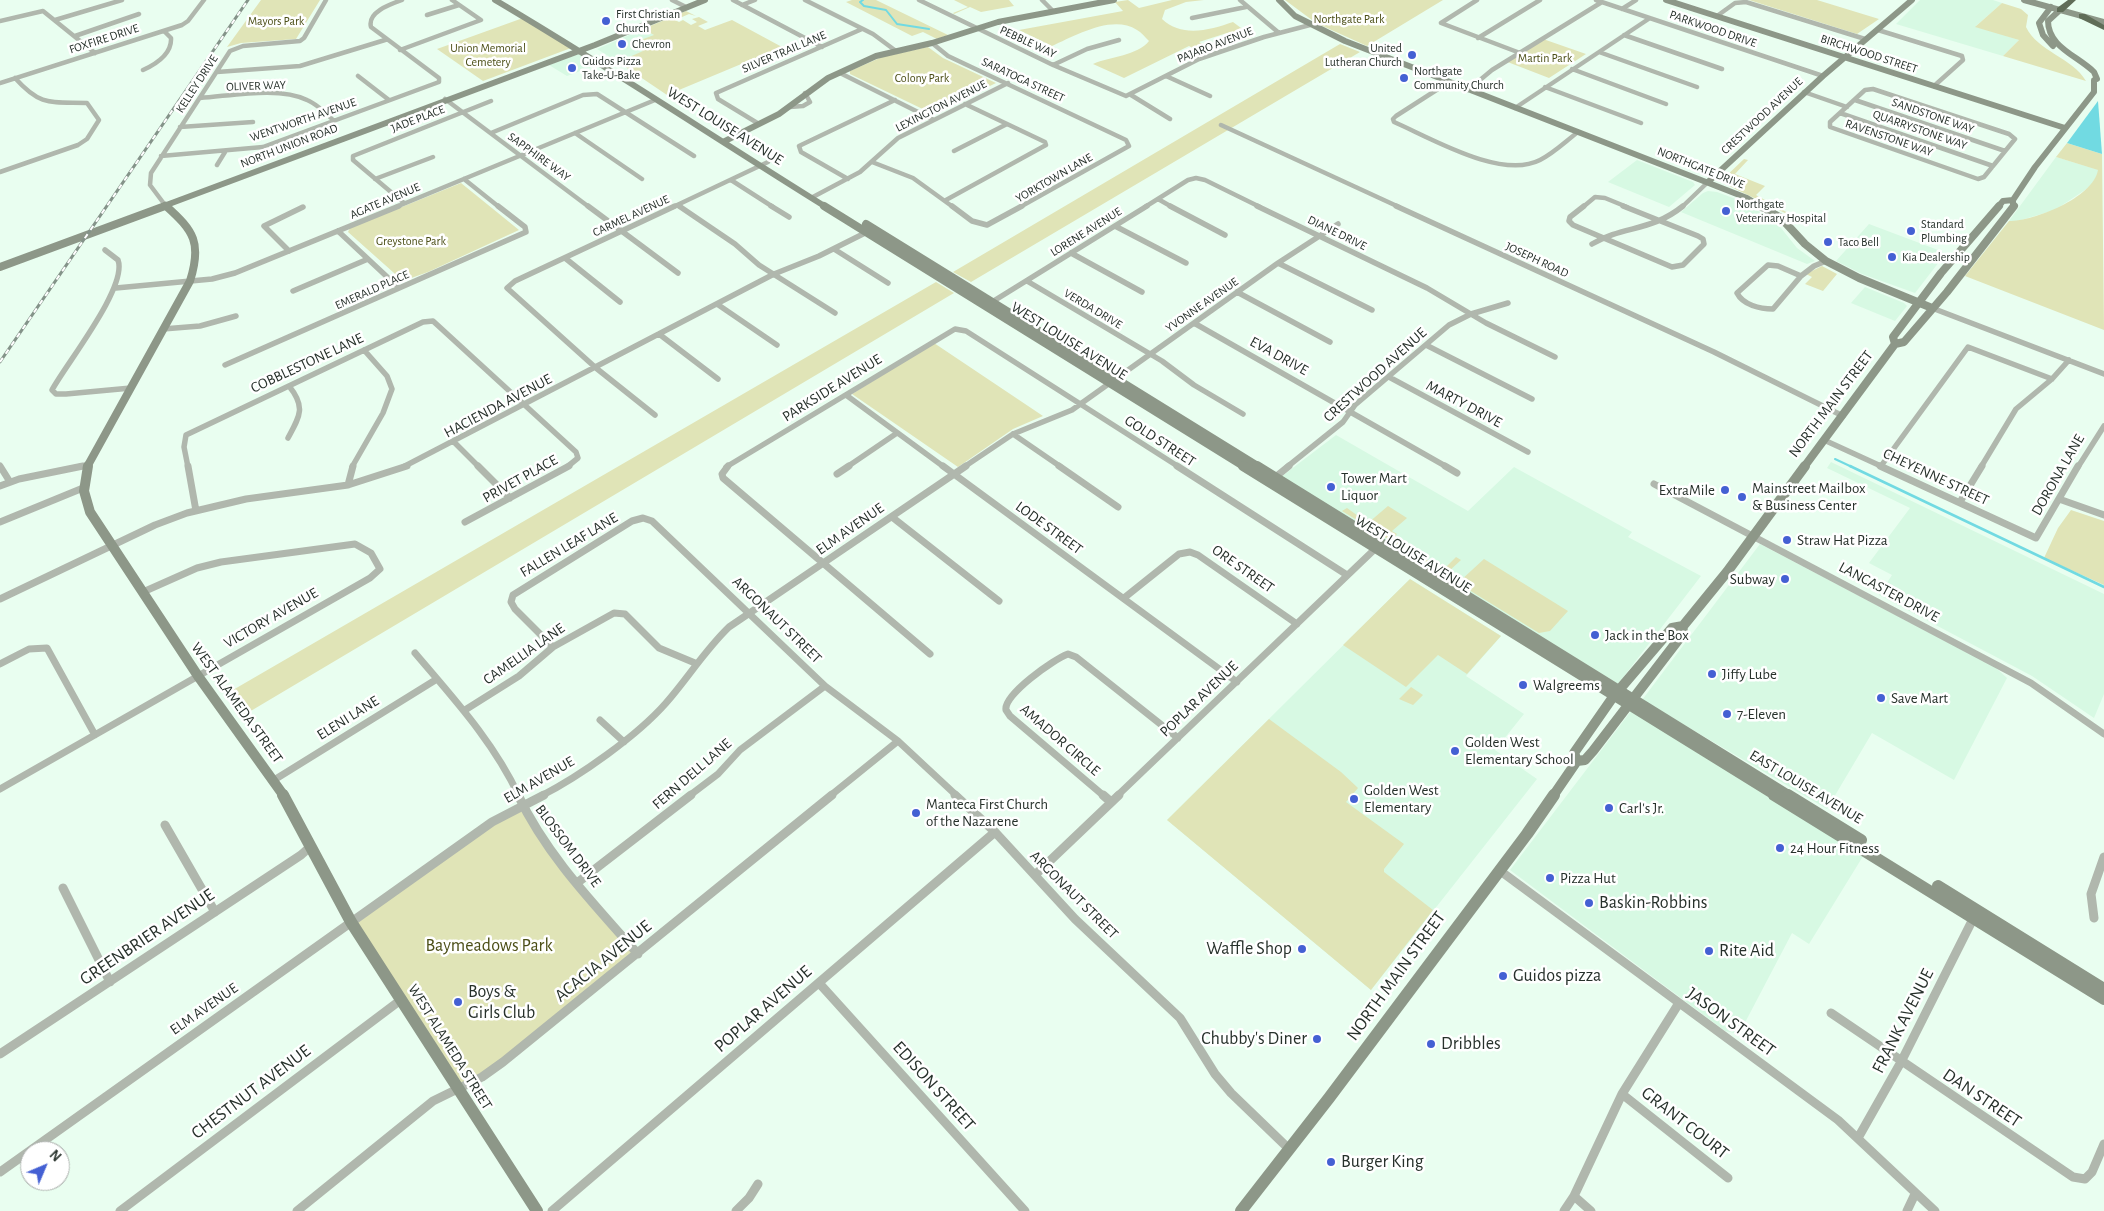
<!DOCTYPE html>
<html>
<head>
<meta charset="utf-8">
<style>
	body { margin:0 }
	#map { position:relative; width:2104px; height:1211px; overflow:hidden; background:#e9fef0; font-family:"Alegreya Sans",sans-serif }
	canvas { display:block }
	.north { position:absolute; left:20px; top:1141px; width:50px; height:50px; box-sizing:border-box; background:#fff; border:1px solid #a9adaa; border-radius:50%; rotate:45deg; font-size:14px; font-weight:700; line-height:20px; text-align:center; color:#27312b }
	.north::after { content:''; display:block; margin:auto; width:18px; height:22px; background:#4460d3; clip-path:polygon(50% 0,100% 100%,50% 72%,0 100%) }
</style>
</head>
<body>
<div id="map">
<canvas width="2104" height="1211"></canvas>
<div class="north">N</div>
</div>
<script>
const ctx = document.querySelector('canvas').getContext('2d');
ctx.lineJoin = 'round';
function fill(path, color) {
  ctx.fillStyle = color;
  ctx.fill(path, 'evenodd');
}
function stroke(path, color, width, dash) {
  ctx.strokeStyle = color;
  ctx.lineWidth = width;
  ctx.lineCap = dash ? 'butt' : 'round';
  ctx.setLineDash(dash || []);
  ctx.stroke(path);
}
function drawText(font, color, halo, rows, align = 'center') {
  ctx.font = font + ' "Alegreya Sans",sans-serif';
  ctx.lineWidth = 5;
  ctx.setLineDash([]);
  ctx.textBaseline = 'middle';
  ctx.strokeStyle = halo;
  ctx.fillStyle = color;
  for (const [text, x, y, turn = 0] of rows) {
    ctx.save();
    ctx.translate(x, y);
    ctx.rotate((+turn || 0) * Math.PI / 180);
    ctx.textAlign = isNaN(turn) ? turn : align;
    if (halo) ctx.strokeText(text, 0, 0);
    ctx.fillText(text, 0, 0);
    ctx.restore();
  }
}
const built = new Path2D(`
	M1920 0H1993L2002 3 1976 26 2019 40 2003 56 1896 24Z
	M643 29 654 35 644 51 618 62 597 49Z
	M578 54 597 65 567 76 549 65Z
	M2056 157 2099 170V172L2091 186 2055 210 2018 221H2009Z
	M1637 160 1693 182 1695 185 1669 207 1608 182Z
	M1708 191 1717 192 1741 201 1765 215 1781 228 1797 248 1815 261 1807 264 1681 212 1703 193Z
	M1869 224 1946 253 1915 293 1862 274 1836 261Z
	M1865 287 1904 303 1907 306 1895 321 1851 303Z
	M1336 435 1468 511 1514 467 1632 532 1628 537 1701 576 1618 684 1281 477Z
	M1831 462 2104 594V694L2094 718 2032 676 1879 595 1892 575 1869 563 1910 508 1827 468Z
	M1760 544 1995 667 2007 678 1954 780 1872 733 1827 809 1642 700Z
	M1410 579 1501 636 1466 676 1524 714 1495 750 1537 779 1371 990 1167 820Z
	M1631 711 1865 853 1809 944 1792 933 1739 1034 1725 1031 1510 870Z`);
const green = new Path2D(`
	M261 0H320L296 39 241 43 227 47Z
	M852 0H876L948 35 937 39 923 32 912 36 846 2Z
	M954 0H1009L1014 6 981 12 970 7 954 14 953 13 968 7Z
	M1128 0 1139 8 1172 0H1204L1186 2 1165 10 1162 19C1182 38 1210 30 1233 22L1253 37 1243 40 1230 32 1199 42 1213 50 1203 54 1189 46 1124 78 1093 64C1111 56 1137 56 1149 41 1145 37 1141 32 1137 30 1112 14 1075 36 1052 46L1019 30 1123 11 1115 2Z
	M1285 0H1443L1367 46 1316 23Z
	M1749 0H1817L1879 19 1857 34Z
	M2002 3 2021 9 2028 15 2026 27C2038 52 2072 57 2086 81L2003 56 2019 40 1975 27Z
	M686 11 696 16 689 14 675 20 679 22 683 20 691 25 697 22 692 19 699 17 708 22 698 26 705 30 732 20 782 47 667 95 618 62 643 51 636 47 638 41 654 35 643 29Z
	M523 18 571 48 483 81 437 49Z
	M1543 39 1586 54 1549 78 1505 61Z
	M1340 44 1360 52 971 282 953 272Z
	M928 47 943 58 996 83 933 114 850 74V71L882 57Z
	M2067 143 2102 154 2104 330 1965 276 2009 221C2034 221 2093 198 2098 170L2056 157Z
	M1744 159 1748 160 1735 174 1765 186 1756 195 1788 213H1785L1723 183 1722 180Z
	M461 183 519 230 428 272 403 281 348 232 350 228Z
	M1822 266 1837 274 1823 291 1805 284 1812 277 1806 274Z
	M936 282 954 293 244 715 226 694Z
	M934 343 1043 416 1013 429 958 467 852 394Z
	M1388 506 1407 518 1392 531 1397 534 1393 539 1437 566 1445 568 1456 557 1461 560 1448 572 1443 573 1342 511 1347 508 1368 523Z
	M2071 510 2104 521V585L2044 558 2058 528Z
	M1484 559 1568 611 1550 631 1539 633 1461 585 1460 581Z
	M1410 579 1501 636 1467 674 1438 655 1406 687 1343 645Z
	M1411 687 1423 695 1413 705 1399 699Z
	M1269 719 1341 772 1358 788 1346 802 1404 844 1384 869V872L1433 910 1371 990 1167 820Z
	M522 807 541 837 638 954 503 1062 458 1088 351 922 492 822Z`);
const water = new Path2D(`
	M2098 101 2102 154 2067 143Z`);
const streamFar1 = new Path2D(`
	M863 0 860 2 864 6 886 10 897 24 929 29
	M1835 459 1852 467`);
const stream = new Path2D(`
	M1850 466 2104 587`);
const streetFar3 = new Path2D(`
	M672 0 686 7
	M733 0 822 47
	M805 0 873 34 896 51
	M919 0 1053 65 1126 96 1199 59 1264 37 1310 25
	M1042 0 1053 11
	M1240 0 1279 33
	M1477 0 1441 23 1520 53
	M1596 0 1823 76
	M742 5 755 0
	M1622 9 1636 0
	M427 15 459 5
	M1717 16 1735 3 1746 2 1865 39
	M1192 18 1246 7
	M55 20 122 0
	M0 21 43 11 95 53
	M1878 30 1962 56 1963 60 1934 86
	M1624 35 1722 69
	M75 36 139 14
	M1478 38 1540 0
	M932 43 948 56 1126 140 1129 146 1020 207
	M400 50 481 20 452 0
	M1599 52 1697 87
	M1053 65 1087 49 1119 40
	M1572 69 1666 104
	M143 70C156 64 172 54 171 38L164 31
	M217 72 300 66 385 40
	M840 73 934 120
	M358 76 389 100
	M1166 76 1210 96
	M1449 82 1396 116 1393 119 1394 122C1431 138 1501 180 1540 160 1554 153 1566 141 1578 132
	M0 83 182 25 188 21 204 0
	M1545 87 1641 123
	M1873 89 2009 134 2015 139 1984 177 1978 179 1830 127V122L1865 90Z
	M1468 90 1492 70 1602 2
	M1804 92 1847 107
	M1131 95 1170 119
	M200 98C231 96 279 86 307 100 317 104 326 113 334 121
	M445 99 589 207
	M1855 100 2005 151
	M790 107 803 106 810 102 805 93
	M1515 108 1650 18
	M1840 113 1993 166
	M759 124 718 99 716 93 862 29
	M1221 125 1399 207
	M180 127 253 122
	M491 133 583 95 597 94 694 156
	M575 133 642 179
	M954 151 1007 124
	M161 156 263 147 439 82V78L371 27C367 12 391 4 402 0
	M872 162 913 178 953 207
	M217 165 225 152
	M0 172 78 145 87 139 99 120 87 103C51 102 41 107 15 78
	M375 179 433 157
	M464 179 499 207
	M848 179 801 152 799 146 895 100
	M731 180 773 207
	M811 198 860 172 898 138 1008 83
	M1158 199 1172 207
	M946 200 1046 145 1045 142 965 104
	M404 203 353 160V156L491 101
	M165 205 150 185 151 173 230 51 243 46 300 41 304 38 326 0
	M678 205 681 207
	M396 207 655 100
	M673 207 768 162
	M1145 207 1188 180 1196 178 1205 180 1260 207
	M1583 207 1595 197 1605 198 1627 207
	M1682 207 1708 182`);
const streetFar2 = new Path2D(`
	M588 206 678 273
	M679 206 735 244 759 265 835 313
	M771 206 789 217
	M952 206 972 221 987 225 1022 206
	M1170 206 1225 235
	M1257 206 1427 288 1486 323 1555 357
	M1396 206 1714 352 1843 416
	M1584 206 1570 217 1569 221 1573 225 1672 267 1683 265 1704 244 1703 239 1698 236 1623 206
	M1115 226 1186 263
	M338 231 399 288
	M1592 244C1624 225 1651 232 1683 206
	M834 249 888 283
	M105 250 118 260C128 287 66 364 52 390L56 394H66L131 388
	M289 251 264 226 303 207
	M1071 253 1142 292
	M565 258 620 302
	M1278 263 1372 310
	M1768 265 1778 266 1801 276 1773 309C1760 309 1743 305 1737 293Z
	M1801 276 1814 266 1826 261
	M1027 281 1162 361 1194 385 1243 414
	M116 288 212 279 235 273 399 206
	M293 291 368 259
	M1237 292 1330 342
	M992 302 1147 206
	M717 304 777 345
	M1932 308 2104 374
	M1194 323 1447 467
	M163 329 200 326 236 316
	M659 334 718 379
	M1426 345 1532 399
	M225 365 526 232 525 227 498 206
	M1389 377 1528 452
	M846 395 944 467
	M655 415 596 368 507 288 515 281 675 206
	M1013 434 1061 467
	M288 438C300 416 306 407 289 386
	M1824 440 1883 467
	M455 443 479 467
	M1881 466 1968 347 2052 379
	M77 467 88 465
	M188 467 184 447 186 435 423 322 433 321 576 452 578 458 567 467
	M352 467 383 413 392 389 387 376 364 350
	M403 467 774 274 819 256 871 230
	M726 467 955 329 966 331 1179 467
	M847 467 897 433
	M964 467 1013 434 1072 410 1278 263 1338 224
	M1287 467 1343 422 1355 405 1449 325 1471 314 1508 303
	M1981 467 2016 409 2052 379 2069 360
	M2078 467 2104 426`);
const streetFar1 = new Path2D(`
	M0 466 10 482
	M188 466 196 511
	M478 466 510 498
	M728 466 722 474 723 478 930 654
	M943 466 1237 682
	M1059 466 1118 507
	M1177 466 1347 575
	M1445 466 1457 473
	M1880 466 2036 538 2078 466
	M837 474 849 466
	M1273 479 1289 466
	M1654 484 2031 683 2104 734
	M348 485 353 466
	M0 486 19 479 83 466
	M2059 499 2104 515
	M1960 502 1982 466
	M892 517 999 601
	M0 522 83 488
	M465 522 569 466
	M1124 598 1179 554 1190 552 1198 555 1297 624
	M0 599 155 525 187 513 246 499 348 485 407 466
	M553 647 515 609 511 602 513 595 632 521 643 518 652 521 825 686 898 741 957 796
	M415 653C454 699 493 741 519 796
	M0 664 29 649 47 648 95 735
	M465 710 519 676 553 647 614 613 625 614 659 648 695 663
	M600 720 624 742
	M274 780 437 679
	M0 789 370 578 380 569 371 553 355 544 221 562 197 568 143 592
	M541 796C580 776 637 736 666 703 688 678 705 650 729 627L966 466
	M689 796 718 774 740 750 825 686
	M830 796 898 741
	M1104 796 1010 716 1006 710C1003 695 1054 659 1068 654L1076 657 1178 738
	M1117 796 1377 547`);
const street = new Path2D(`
	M518 795C547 856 594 904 638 954
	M955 795 995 832 1075 919 1180 1018 1215 1074 1231 1093 1288 1148
	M1103 795 1111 802
	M165 825 215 912
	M1499 870 1838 1120 1935 1211
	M1035 875 1119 795
	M577 883 691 795
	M63 888 110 982
	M2094 918 2091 894 2104 857
	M819 983 1025 1211
	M1831 1013 2073 1177 2085 1179 2092 1172 2104 1144
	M0 1054 301 855 311 846
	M1622 1094 1728 1178
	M1858 1138 1901 1062 1974 917
	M0 1172 492 822 544 795
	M1574 1196 1591 1211
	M120 1211 402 999
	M297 1211 433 1101 482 1077 503 1062 832 795
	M552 1211 995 832
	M736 1211 749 1198 758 1184
	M1564 1211 1574 1196 1622 1094 1679 1003
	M1907 1211 1915 1194`);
const secondaryFar3 = new Path2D(`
	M495 0C607 66 715 138 826 207
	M1279 0 1295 16 1345 41 1747 198 1762 207
	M1666 0 2065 128
	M2024 0 2104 22
	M2051 7 2039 23 2043 35 2053 46
	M723 142 779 114 828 78 876 56 932 43 998 22 1114 0
	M1708 182 1823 76 1912 0
	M165 205 167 207
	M161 207 595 45 705 0
	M1998 207 2003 201 2013 200
	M2013 207V200L2035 167 2094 92V80L2097 79 2094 72C2078 56 2048 47 2048 21L2060 10`);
const secondaryFar2 = new Path2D(`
	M824 206 1245 467
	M1760 206 1781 218 1805 244 1826 261 1859 278 1932 308
	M866 224 1259 467
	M0 267 165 206
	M1895 344 1893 337 1941 273 1999 206
	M87 467 190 281C202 243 194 231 166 206
	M1804 467 1895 344 1904 342 1947 292 2014 206`);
const secondaryFar1 = new Path2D(`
	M88 466 84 491 90 512 198 676 284 796
	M1243 466 1776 796
	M1257 466 1790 796
	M1577 761 1585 760 1593 751 1682 635 1683 626 1727 572 1805 466
	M1577 761 1574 753 1613 697 1672 628 1683 626
	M1553 796 1577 761`);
const secondary = new Path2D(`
	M283 795 351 922 537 1211
	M1774 795 2104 999
	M1788 795 1861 840
	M1938 886 2104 989
	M1241 1211 1329 1098 1527 834 1554 795`);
const highway = new Path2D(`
	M2068 0H2076L2063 12H2057V8Z
	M2079 14H2085L2104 25V30L2079 18Z`);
const rail = new Path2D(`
	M0 362 248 0`);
const markers = [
	[606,21,5,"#4460d3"],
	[622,44,5,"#4460d3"],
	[1412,55,5,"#4460d3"],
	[572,68,5,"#4460d3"],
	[1404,78,5,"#4460d3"],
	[1726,211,5,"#4460d3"],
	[1911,231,5,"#4460d3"],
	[1828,242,5,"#4460d3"],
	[1892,257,5,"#4460d3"],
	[1331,487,5,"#4460d3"],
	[1725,490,5,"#4460d3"],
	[1742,497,5,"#4460d3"],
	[1787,540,5,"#4460d3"],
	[1785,579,5,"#4460d3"],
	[1595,635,5,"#4460d3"],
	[1712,674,5,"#4460d3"],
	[1523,685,5,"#4460d3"],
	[1881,698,5,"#4460d3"],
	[1727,714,5,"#4460d3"],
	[1455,751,5,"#4460d3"],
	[1354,799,5,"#4460d3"],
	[1609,808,5,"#4460d3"],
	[916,813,5,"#4460d3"],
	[1780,848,5,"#4460d3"],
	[1550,878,5,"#4460d3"],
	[1589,903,5,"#4460d3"],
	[1302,949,5,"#4460d3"],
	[1709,951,5,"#4460d3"],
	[1503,976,5,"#4460d3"],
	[458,1002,5,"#4460d3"],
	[1317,1039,5,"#4460d3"],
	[1431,1044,5,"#4460d3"],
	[1331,1162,5,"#4460d3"]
];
const farPoinames = [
	["First Christian",616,14],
	["Church",616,28],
	["Chevron",632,44],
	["United",1402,48,"right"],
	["Lutheran Church",1402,62,"right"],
	["Guidos Pizza",582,61],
	["Take-U-Bake",582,75],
	["Northgate",1414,71],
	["Community Church",1414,85],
	["Northgate",1736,204],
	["Veterinary Hospital",1736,218],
	["Standard",1921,224],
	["Plumbing",1921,238],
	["Taco Bell",1838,242],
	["Kia Dealership",1902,257]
];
const farParknames = [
	["Northgate Park",1349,19],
	["Mayors Park",276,21],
	["Union Memorial",488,48],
	["Cemetery",488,62],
	["Martin Park",1545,58],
	["Colony Park",922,78],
	["Greystone Park",411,241]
];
const farStreetnames = [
	["PARKWOOD DRIVE",1713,29,19],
	["FOXFIRE DRIVE",104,39,-18],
	["PEBBLE WAY",1028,42,25],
	["PAJARO AVENUE",1215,45,-21],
	["SILVER TRAIL LANE",784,52,-23],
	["BIRCHWOOD STREET",1869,54,18],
	["SARATOGA STREET",1023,80,25],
	["KELLEY DRIVE",197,84,-57],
	["OLIVER WAY",256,86,-2],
	["LEXINGTON AVENUE",941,106,-27],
	["CRESTWOOD AVENUE",1762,116,-43],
	["SANDSTONE WAY",1933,116,19],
	["JADE PLACE",418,119,-21],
	["WENTWORTH AVENUE",303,120,-19],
	["QUARRYSTONE WAY",1920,130,19],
	["RAVENSTONE WAY",1889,138,19],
	["NORTH UNION ROAD",289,146,-21],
	["SAPPHIRE WAY",539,157,36],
	["NORTHGATE DRIVE",1701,168,22],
	["YORKTOWN LANE",1054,178,-30],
	["AGATE AVENUE",385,201,-23],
	["CARMEL AVENUE",631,216,-25],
	["LORENE AVENUE",1086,232,-32],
	["DIANE DRIVE",1337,233,26],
	["JOSEPH ROAD",1537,260,25],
	["EMERALD PLACE",372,290,-24],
	["YVONNE AVENUE",1202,305,-35],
	["VERDA DRIVE",1093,309,31]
];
const streetNames = [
	["WEST LOUISE AVENUE",725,126,32],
	["WEST LOUISE AVENUE",1069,341,32],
	["EVA DRIVE",1279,356,29],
	["COBBLESTONE LANE",307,363,-25],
	["CRESTWOOD AVENUE",1375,375,-42],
	["PARKSIDE AVENUE",832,388,-32],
	["MARTY DRIVE",1464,404,28],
	["NORTH MAIN STREET",1831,404,-53],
	["HACIENDA AVENUE",498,406,-28],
	["GOLD STREET",1160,441,33],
	["DORONA LANE",2058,475,-60],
	["CHEYENNE STREET",1936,477,25],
	["PRIVET PLACE",520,479,-29],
	["LODE STREET",1049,528,36],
	["ELM AVENUE",850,529,-35],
	["FALLEN LEAF LANE",569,545,-31],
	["WEST LOUISE AVENUE",1413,554,32],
	["ORE STREET",1243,569,35],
	["LANCASTER DRIVE",1889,592,28],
	["VICTORY AVENUE",271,618,-30],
	["ARGONAUT STREET",777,620,44],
	["CAMELLIA LANE",524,654,-35],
	["POPLAR AVENUE",1199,699,-44],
	["WEST ALAMEDA STREET",237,703,54],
	["ELENI LANE",348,718,-32],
	["AMADOR CIRCLE",1060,740,41],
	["FERN DELL LANE",692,774,-41],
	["ELM AVENUE",539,780,-30],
	["EAST LOUISE AVENUE",1806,787,31],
	["BLOSSOM DRIVE",568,846,53],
	["ARGONAUT STREET",1074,895,45],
	["ELM AVENUE",204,1009,-35],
	["WEST ALAMEDA STREET",450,1047,58]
];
const poiNames = [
	["Tower Mart",1341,478],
	["Liquor",1341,495],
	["Mainstreet Mailbox",1752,488],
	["& Business Center",1752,505],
	["ExtraMile",1715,490,"right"],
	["Straw Hat Pizza",1797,540],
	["Subway",1775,579,"right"],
	["Jack in the Box",1605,635],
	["Jiffy Lube",1722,674],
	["Walgreems",1533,685],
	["Save Mart",1891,698],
	["7-Eleven",1737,714],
	["Golden West",1465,742],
	["Elementary School",1465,759],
	["Golden West",1364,790],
	["Elementary",1364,807],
	["Manteca First Church",926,804],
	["of the Nazarene",926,821],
	["Carl's Jr.",1619,808],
	["24 Hour Fitness",1790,848],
	["Pizza Hut",1560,878]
];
const nearPoinames = [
	["Baskin-Robbins",1599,903],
	["Waffle Shop",1292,949,"right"],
	["Rite Aid",1719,951],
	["Guidos pizza",1513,976],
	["Boys &",468,992],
	["Girls Club",468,1013],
	["Chubby's Diner",1307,1039,"right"],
	["Dribbles",1441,1044],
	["Burger King",1341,1162]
];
const nearStreetnames = [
	["GREENBRIER AVENUE",147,937,-34],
	["ACACIA AVENUE",603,961,-39],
	["NORTH MAIN STREET",1396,976,-54],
	["POPLAR AVENUE",763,1009,-41],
	["FRANK AVENUE",1903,1021,-63],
	["JASON STREET",1731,1022,36],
	["EDISON STREET",934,1086,48],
	["CHESTNUT AVENUE",251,1092,-37],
	["DAN STREET",1982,1098,34],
	["GRANT COURT",1685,1123,38]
];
const nearParknames = [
	["Baymeadows Park",489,946]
];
fill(built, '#d7f9e3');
fill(green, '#e0e4b7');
fill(water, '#71dae2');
stroke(streamFar1, '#71dae2', 2);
stroke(stream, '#71dae2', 2.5);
stroke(streetFar3, '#b0b7ad', 4.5);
stroke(streetFar2, '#b0b7ad', 5.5);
stroke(streetFar1, '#b0b7ad', 7);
stroke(street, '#b0b7ad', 9);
stroke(secondaryFar3, '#8d9788', 6);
stroke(secondaryFar2, '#8d9788', 8);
stroke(secondaryFar1, '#8d9788', 10);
stroke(secondary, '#8d9788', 12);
fill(highway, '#606d58');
stroke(rail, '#849389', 3);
stroke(rail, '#fff', 2, [5]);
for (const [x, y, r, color] of markers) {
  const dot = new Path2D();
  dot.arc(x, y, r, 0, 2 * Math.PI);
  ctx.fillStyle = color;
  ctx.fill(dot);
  stroke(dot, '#fff', 2);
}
drawText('12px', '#27312b', '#fff', farPoinames, 'left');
drawText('12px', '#4b4e16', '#fff', farParknames);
drawText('12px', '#27312b', '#fff', farStreetnames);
drawText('15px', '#27312b', '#fff', streetNames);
drawText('15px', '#27312b', '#fff', poiNames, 'left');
drawText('18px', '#27312b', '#fff', nearPoinames, 'left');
drawText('18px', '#27312b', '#fff', nearStreetnames);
drawText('18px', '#4b4e16', '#fff', nearParknames);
</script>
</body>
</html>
